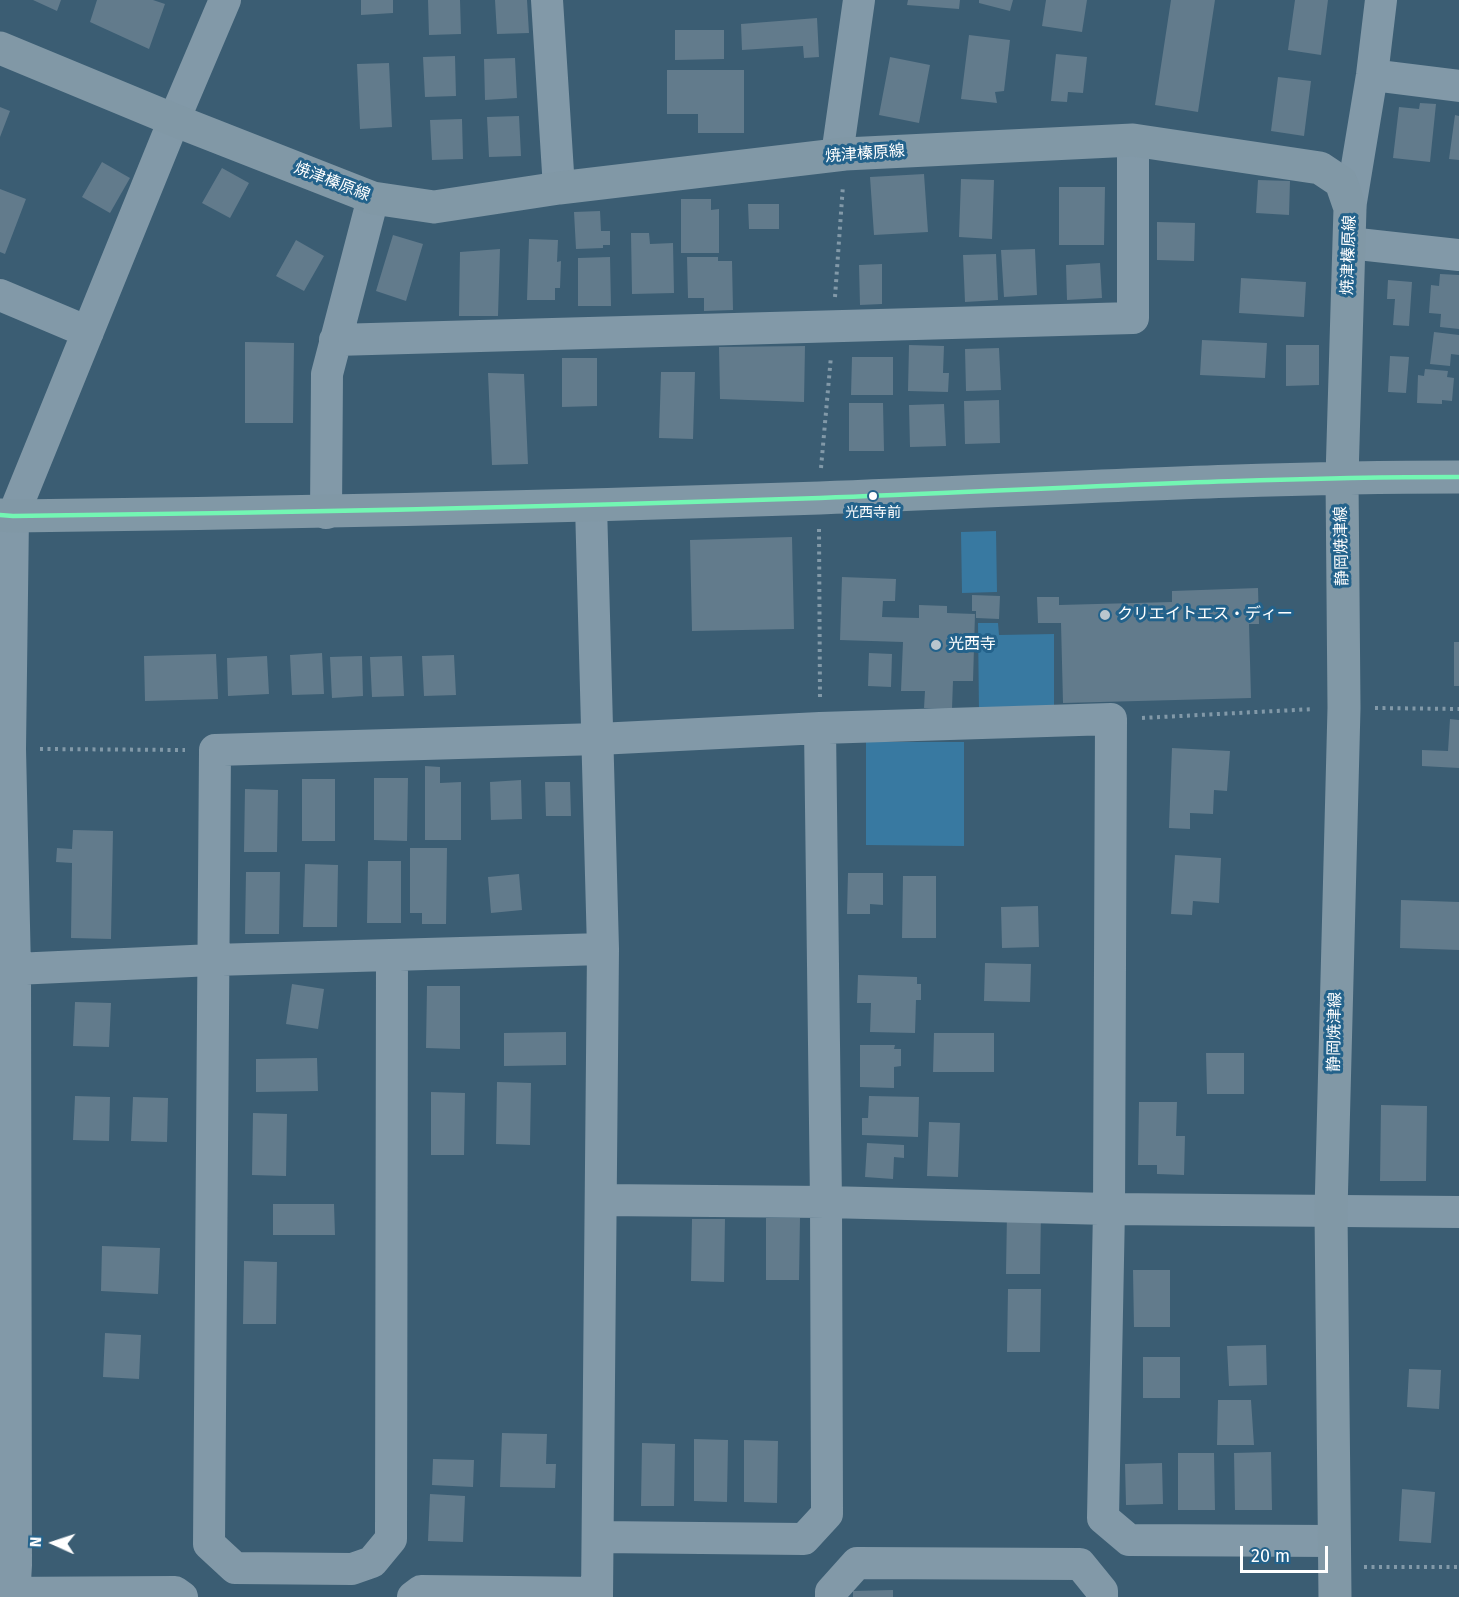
<!DOCTYPE html>
<html>
<head>
<meta charset="utf-8">
<style>
	body { margin:0 }
	#map { position:relative; width:1459px; height:1597px; overflow:hidden; background:#3b5d73; font-family:"Fira Sans",sans-serif }
	canvas { display:block }
	.north { position:absolute; left:24px; top:1513px; width:60px; height:60px; -webkit-text-stroke:4px #23628b; paint-order:stroke; rotate:273deg; font-size:16px; font-weight:700; line-height:24px; text-align:center; color:#fff }
	.north::after { content:''; display:block; margin:auto; width:21px; height:27px; background:#fff; clip-path:polygon(50% 0,100% 100%,50% 72%,0 100%) }
	.scale { position:absolute; left:1240px; top:1546px; width:88px; height:27px; box-sizing:border-box; border:3px solid #fff; border-top:0; padding-left:8px; font-size:18px; line-height:21px; white-space:nowrap; color:#fff; -webkit-text-stroke:4px #23628b; paint-order:stroke }
</style>
</head>
<body>
<div id="map">
<canvas width="1459" height="1597"></canvas>
<div class="north">N</div>
<div class="scale">20 m</div>
</div>
<script>
const ctx = document.querySelector('canvas').getContext('2d');
ctx.lineJoin = 'round';
function fill(path, color) {
  ctx.fillStyle = color;
  ctx.fill(path, 'evenodd');
}
function stroke(path, color, width, dash) {
  ctx.strokeStyle = color;
  ctx.lineWidth = width;
  ctx.lineCap = dash ? 'butt' : 'round';
  ctx.setLineDash(dash || []);
  ctx.stroke(path);
}
function drawText(font, color, halo, rows, align = 'center') {
  ctx.font = font + ' "Fira Sans","Noto Sans JP",sans-serif';
  ctx.lineWidth = 6;
  ctx.setLineDash([]);
  ctx.textBaseline = 'middle';
  ctx.strokeStyle = halo;
  ctx.fillStyle = color;
  for (const [text, x, y, turn = 0] of rows) {
    ctx.save();
    ctx.translate(x, y);
    ctx.rotate((+turn || 0) * Math.PI / 180);
    ctx.textAlign = isNaN(turn) ? turn : align;
    if (halo) ctx.strokeText(text, 0, 0);
    ctx.fillText(text, 0, 0);
    ctx.restore();
  }
}
const green = new Path2D(`
	M996 531 997 592 962 593 961 532Z
	M978 623H998L999 635 1054 634V712L979 713Z
	M866 742H964V846L866 845Z`);
const building = new Path2D(`
	M33 0H61L57 11Z
	M97 0H153L165 4 149 49 90 22Z
	M361 0H393V13L361 15Z
	M428 0H460L461 34 429 35Z
	M495 0H527L529 33 497 34Z
	M908 0H960L959 9 907 5Z
	M979 0H1013L1010 11 979 3Z
	M1046 0H1087L1082 32 1042 26Z
	M1171 0H1215L1198 112 1155 105Z
	M1295 0H1328L1321 55 1288 50Z
	M817 18 819 57 804 58 803 46 742 50 741 24Z
	M675 30H724V59L675 60Z
	M969 35 1010 40 1004 91 995 92 997 103 961 99Z
	M1056 54 1087 57 1083 93 1068 92 1067 102 1051 101Z
	M455 56 456 96 425 97 423 57Z
	M890 57 930 65 919 123 879 115Z
	M515 58 517 98 485 100 484 59Z
	M389 63 392 127 360 129 357 64Z
	M667 70H744V133H698V114H667Z
	M1278 77 1311 81 1304 136 1271 131Z
	M1420 103 1436 104 1430 162 1393 158 1399 107 1419 109Z
	M0 107 10 111 0 137Z
	M1455 115 1459 116V160L1449 159Z
	M519 116 521 156 489 157 487 117Z
	M462 119 463 159 432 160 430 120Z
	M102 162 130 178 110 213 82 197Z
	M222 168 249 183 230 218 202 203Z
	M924 174 928 232 874 235 870 177Z
	M961 179 994 180 992 239 959 237Z
	M1258 180 1290 181 1289 215 1256 213Z
	M1059 187H1105L1104 245H1059Z
	M0 189 26 199 5 254 0 252Z
	M681 199H711V210L719 209V253H681Z
	M748 204H779V229H749Z
	M600 211 601 231H610V245H603V248L576 249 574 212Z
	M1157 222 1195 223 1194 261 1157 260Z
	M631 233H649L650 244 673 243 674 293 632 294Z
	M393 235 423 244 406 301 376 291Z
	M529 239 558 240 557 262 561 261 560 288H555V300H527Z
	M296 240 324 256 304 291 276 276Z
	M500 249 498 316H459L460 252Z
	M1035 249 1037 295 1004 297 1001 250Z
	M996 254 998 300 965 302 963 255Z
	M610 257 611 306H578V258Z
	M687 257H718V261H732L733 310 704 311V298H688Z
	M1100 263 1102 298 1067 300 1066 265Z
	M882 264V304L860 305 859 265Z
	M1440 274 1459 275V329L1440 327 1441 314 1429 313 1431 285 1439 286Z
	M1241 278 1306 282 1304 317 1239 313Z
	M1388 280 1412 282 1409 326 1393 325 1395 299H1387Z
	M1434 332 1459 335V355L1451 354 1450 366 1430 364Z
	M1202 340 1267 343 1265 378 1200 375Z
	M245 342 294 343 293 423H245Z
	M909 345 944 346 943 373H949L948 392 908 391Z
	M1286 345H1319V385L1286 386Z
	M805 346 804 402 720 399 719 347Z
	M999 348 1001 390 966 391 965 349Z
	M1390 356 1409 357 1406 393 1388 392Z
	M852 357H893V395H851Z
	M562 358H597V406L562 407Z
	M1425 369 1448 371 1447 377 1454 378 1452 401 1442 400V404L1417 403 1418 375 1424 376Z
	M661 372H695L693 439 659 438Z
	M488 373 524 374 528 464 492 465Z
	M999 400 1000 443 965 444 964 401Z
	M849 403H883L884 451H849Z
	M944 404 946 446 910 447 909 405Z
	M792 537 794 629 692 631 690 540Z
	M842 577 896 579 895 601H883L882 617 919 618V605L947 606V613L975 614 973 681H953L952 709 924 708 925 691H901L903 642 840 640Z
	M1258 588 1259 624H1249L1251 698 1063 703 1061 623H1038L1037 597H1059V605L1172 602V591Z
	M972 595 1000 596 999 619 976 618V611H972Z
	M1454 642H1459V686H1454Z
	M322 653 324 694 292 695 290 655Z
	M869 653 892 654 891 687 868 686Z
	M216 654 218 699 145 701 144 656Z
	M454 655 456 695 424 696 422 656Z
	M267 656 269 694 228 696 227 658Z
	M362 656 363 696 332 698 330 657Z
	M402 656 404 696 372 697 370 657Z
	M1450 719 1459 720V768L1422 766V750L1448 751Z
	M1172 748 1230 751 1227 791 1214 790 1213 814 1190 813V829L1169 828Z
	M425 766 440 767V783L461 782V840H425Z
	M374 778H408L407 841 374 840Z
	M302 779H335V841H302Z
	M521 780 522 819 491 820 490 782Z
	M545 782H570L571 816H546Z
	M245 789 278 790 277 852H244Z
	M73 830 113 831 111 939 71 938 72 863 56 862 57 848 72 849Z
	M410 848H447L446 924H422V913H410Z
	M1175 855 1221 858 1219 903 1193 901 1192 915 1171 914Z
	M368 861H401V923H367Z
	M305 864 338 865 337 927H303Z
	M246 872H280L279 934H245Z
	M848 873H883V905L870 904V914H847Z
	M519 874 522 910 491 913 488 877Z
	M903 876H936V938H902Z
	M1401 900 1459 902V950L1400 948Z
	M1038 906 1039 947 1002 948 1001 907Z
	M985 963 1031 964 1030 1002 984 1001Z
	M858 975 917 977V984H921V1000H916L915 1033 870 1032 871 1003H857Z
	M292 984 324 989 318 1029 286 1024Z
	M427 986H460V1049L426 1048Z
	M75 1002 111 1003 109 1047 73 1046Z
	M566 1032V1065L504 1066V1033Z
	M934 1033H994V1072H933Z
	M860 1045H895L894 1049H901V1066L894 1067V1088L860 1087Z
	M1206 1053H1244V1094H1207Z
	M317 1058 318 1091 256 1092V1059Z
	M497 1082 531 1083 530 1145 496 1144Z
	M431 1092 465 1093 464 1155H431Z
	M75 1096 110 1097 109 1141 73 1140Z
	M869 1096 919 1097 918 1137 862 1135V1118H868Z
	M133 1097 168 1098 167 1142 131 1141Z
	M1139 1102H1177L1176 1136H1185L1184 1175 1157 1174V1165H1138Z
	M1381 1105 1427 1106 1426 1181H1380Z
	M253 1113 287 1114 286 1176 252 1175Z
	M929 1122 960 1123 958 1177 927 1176Z
	M867 1143 904 1145V1158L894 1157 893 1179 865 1177Z
	M273 1204H334L335 1235H273Z
	M1007 1212H1041L1040 1274H1006Z
	M766 1218H800L799 1280H766Z
	M692 1219H725L724 1282 691 1281Z
	M102 1246 160 1248 158 1294 101 1291Z
	M244 1261 277 1262 276 1324H243Z
	M1133 1270H1170V1327H1134Z
	M1008 1289H1041L1040 1352H1007Z
	M105 1333 141 1335 139 1379 103 1377Z
	M1266 1345 1267 1385 1229 1386 1227 1346Z
	M1143 1357H1180V1398H1143Z
	M1409 1369 1441 1370 1439 1409 1407 1407Z
	M1218 1400H1251L1254 1445H1217Z
	M502 1433 547 1434 546 1464H556L555 1488 500 1487Z
	M694 1439 728 1440 727 1502 694 1501Z
	M744 1440 778 1441 777 1503 744 1502Z
	M642 1443 675 1444 674 1506H641Z
	M1271 1452 1272 1510H1235L1234 1453Z
	M1178 1453H1214L1215 1510H1178Z
	M433 1459 474 1460 473 1487 432 1485Z
	M1162 1463 1163 1504 1126 1505 1125 1464Z
	M1402 1489 1435 1492 1431 1543 1399 1541Z
	M430 1494 465 1496 463 1542 428 1541Z
	M893 1590V1597H853V1591Z`);
const path = new Path2D(`
	M835 297 843 185
	M821 468 831 356
	M819 529 820 699
	M1375 708 1459 709
	M1142 718 1314 709
	M40 749 185 750
	M1364 1567H1459`);
const minor = new Path2D(`
	M547 0 559 188
	M1372 75 1459 86
	M837 155 859 0
	M1350 208 1372 75 1381 0
	M1349 243 1459 255
	M0 295 88 332
	M335 340 1133 318V140
	M591 505 603 949 597 1597
	M326 513 327 374 373 198
	M392 955 391 1539 372 1562 352 1569 235 1568 209 1544 215 750 598 739 820 728 1111 719 1109 1209 1103 1518 1129 1540 1334 1541
	M0 967 15 969 213 960 603 949
	M601 1200 826 1202 1109 1209 1459 1212
	M598 1537 804 1539 827 1514 826 1202 820 728
	M0 1593 175 1592 182 1597
	M14 1597 16 1565 15 969 10 749 13 516 174 120 225 0
	M413 1597 421 1591 597 1593
	M831 1597V1592L857 1563 1080 1564 1102 1591V1597`);
const major = new Path2D(`
	M0 48 174 120 373 198 434 207 559 188 845 154 1133 140 1320 168 1341 182 1350 208 1342 477 1344 708 1331 1211 1335 1597
	M0 515 13 516C282 513 551 507 820 498 1033 490 1246 477 1459 477`);
const bus1 = new Path2D(`
	M0 515 13 516C282 513 551 507 820 498 1033 490 1246 477 1459 477`);
const markers = [
	[873,496,5,"#fff"],
	[1105,615,6,"#bac6ce"],
	[936,645,6,"#bac6ce"]
];
const busNames = [
	["光西寺前",873,513]
];
const streetNames = [
	["焼津榛原線",865,154,-4],
	["焼津榛原線",332,182,21],
	["焼津榛原線",1349,255,-88],
	["静岡焼津線",1342,546,-91],
	["静岡焼津線",1335,1032,-89]
];
const poiNames = [
	["クリエイトエス・ディー",1117,615],
	["光西寺",948,645]
];
fill(green, '#3879a1');
fill(building, '#627b8c');
stroke(path, '#8299a8', 4, [3, 4.5]);
stroke(minor, '#8299a8', 32);
stroke(major, '#8198a6', 33);
stroke(bus1, '#73f6b3', 4.5);
for (const [x, y, r, color] of markers) {
  const dot = new Path2D();
  dot.arc(x, y, r, 0, 2 * Math.PI);
  ctx.fillStyle = color;
  ctx.fill(dot);
  stroke(dot, '#23628b', 2);
}
drawText('14px', '#fff', '#23628b', busNames);
drawText('16px', '#fff', '#23628b', streetNames);
drawText('16px', '#fff', '#23628b', poiNames, 'left');
</script>
</body>
</html>
